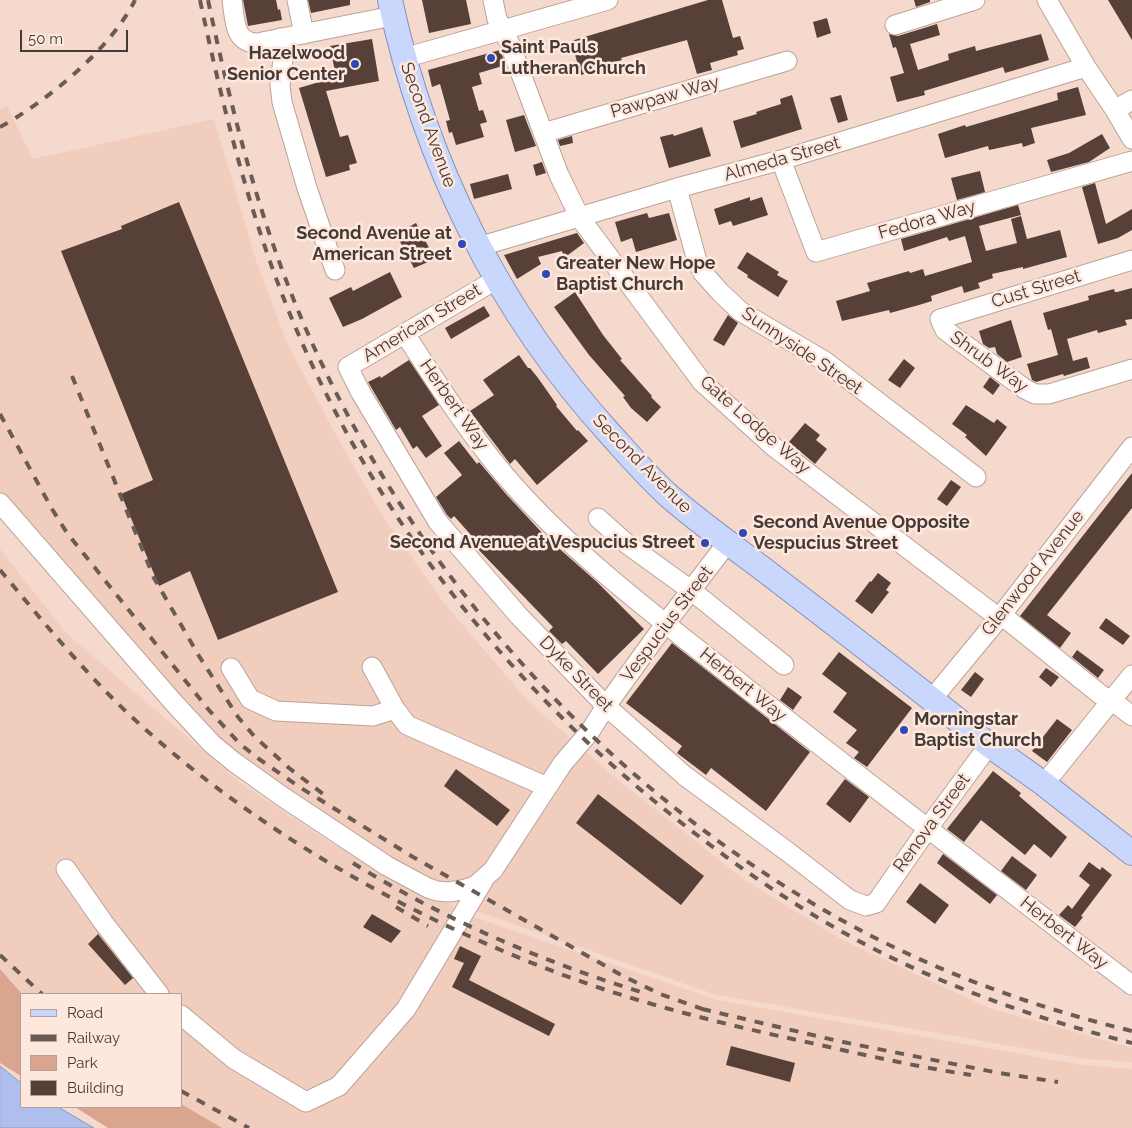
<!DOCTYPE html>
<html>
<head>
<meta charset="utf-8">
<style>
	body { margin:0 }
	#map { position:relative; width:1132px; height:1128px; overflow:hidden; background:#f5d9cd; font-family:Raleway,sans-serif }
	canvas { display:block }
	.legend { position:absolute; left:20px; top:993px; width:162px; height:115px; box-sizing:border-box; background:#fee8de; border:1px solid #b4a29a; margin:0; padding:6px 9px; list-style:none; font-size:15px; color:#453a35 }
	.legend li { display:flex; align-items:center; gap:10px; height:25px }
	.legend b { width:25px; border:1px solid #b4a29a }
	.scale { position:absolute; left:20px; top:30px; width:108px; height:22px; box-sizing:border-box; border:2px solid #453a35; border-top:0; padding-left:6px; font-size:15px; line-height:18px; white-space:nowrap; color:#453a35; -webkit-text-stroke:4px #fee8de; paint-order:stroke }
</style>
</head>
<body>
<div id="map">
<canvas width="1132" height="1128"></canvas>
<ul class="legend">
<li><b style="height:6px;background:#cad7fd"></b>Road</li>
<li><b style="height:6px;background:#6a5b55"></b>Railway</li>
<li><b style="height:14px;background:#d9a58f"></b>Park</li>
<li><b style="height:14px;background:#564037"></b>Building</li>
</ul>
<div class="scale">50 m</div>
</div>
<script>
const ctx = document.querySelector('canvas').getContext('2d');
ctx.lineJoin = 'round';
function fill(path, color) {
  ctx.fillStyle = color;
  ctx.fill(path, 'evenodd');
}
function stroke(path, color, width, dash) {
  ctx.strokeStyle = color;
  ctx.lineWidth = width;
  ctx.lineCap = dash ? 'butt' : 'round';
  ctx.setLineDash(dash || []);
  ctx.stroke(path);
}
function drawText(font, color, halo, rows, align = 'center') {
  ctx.font = font + ' Raleway,sans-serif';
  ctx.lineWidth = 5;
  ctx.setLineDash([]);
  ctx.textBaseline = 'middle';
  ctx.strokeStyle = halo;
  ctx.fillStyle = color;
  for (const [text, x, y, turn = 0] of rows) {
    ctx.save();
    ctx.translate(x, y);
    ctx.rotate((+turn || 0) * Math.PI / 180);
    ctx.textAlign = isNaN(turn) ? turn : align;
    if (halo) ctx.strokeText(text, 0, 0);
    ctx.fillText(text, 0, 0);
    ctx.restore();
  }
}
const built = new Path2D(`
	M7 106 33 159 214 119 256 260 287 343 336 435 380 512 444 603 529 702 618 780 746 881 844 941 989 1008 1132 1048V1062L1086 1059 717 995 476 911 334 838 241 777 0 515V109Z
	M0 549 66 633 238 781 329 842 474 917 717 1000 1077 1064 1132 1069V1128H220L181 1107V994H22L0 969Z`);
const green = new Path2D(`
	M0 969 22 994 21 1076 0 1063Z
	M181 1104 222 1128H108L75 1107H181Z`);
const water = new Path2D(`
	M0 1066 21 1083V1107H58L94 1128H0Z`);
const building = new Path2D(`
	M243 0H276L278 10 280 9 282 20 248 26Z
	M308 0H350V5L311 13Z
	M422 0H466L471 24 429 33Z
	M708 0H722L733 38 740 36 744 49 737 51 738 55 710 63 712 70 697 74 687 40 621 58 622 60 594 68V71L581 75 571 41Z
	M914 0H930V2L916 7Z
	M1108 0H1132V40Z
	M827 18 831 33 817 38 813 22Z
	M937 24 940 35 910 44 918 70 949 60 948 54 975 46 976 51 1041 34 1049 60 1005 73 1003 67 924 91 925 95 897 102 890 77 904 73 896 47 893 48 889 34 898 36Z
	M372 39 379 81 326 91 340 137 348 135 357 163 349 165 350 170 326 177 299 88 336 77 330 46Z
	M500 50 506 65 479 73 482 84 472 87 479 111 483 110 487 122 480 124 484 137 456 145 452 132 449 133 446 121 450 120 440 84 432 87 428 70Z
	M1078 87 1086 115 1031 128 1035 143 1023 147 1022 143 989 150 988 146 945 158 938 134 965 125 966 127 1058 100 1057 93Z
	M792 95 802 129 741 148 733 121 757 114 756 112 781 104 780 99Z
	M841 95 848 120 838 123 830 98Z
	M524 115 536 146 515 152 506 120Z
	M702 127 711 156 669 168 660 137 673 134 674 136Z
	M1102 134 1110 148 1089 162 1051 172 1047 160 1069 153Z
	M572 136 573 143 560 146 558 140Z
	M542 162 546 173 536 176 533 165Z
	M980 171 985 192 957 200 951 178Z
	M508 174 512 189 474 199 470 184Z
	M1095 183 1106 224 1132 209V230L1118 238 1098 244 1082 187Z
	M750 197V201L762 197 768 215 733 226 731 221 719 225 714 209Z
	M179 202 338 592 218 640 190 571 159 586 121 494 153 480 61 251 122 229 121 226Z
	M1018 205 1021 215 979 226 986 251 1017 243 1011 219 1021 216 1027 239 1060 230 1067 257 1023 269V267L992 274 993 278 978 283 980 288 964 293 962 286 931 296 932 301 919 305 890 313 889 310 842 321 836 301 870 291 867 283 909 271 910 273 923 269 925 276 972 262 965 236 949 241 947 237 904 251 901 239Z
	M647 213 649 218 669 213 677 240 636 252 632 238 621 242 615 222Z
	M416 223 435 259 414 268 396 234Z
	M577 233 584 243 564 258 562 251 538 257 541 264 517 279 504 255Z
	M747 252 779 272 777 275 788 281 778 297 747 277 748 275 737 268Z
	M390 272 402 297 362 319 343 327 329 298 351 287 353 291Z
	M1132 288V319L1125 320 1127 325 1098 333 1097 330 1067 339 1073 361 1087 357 1090 368 1064 376 1063 374 1036 382 1032 380 1027 364 1058 355 1051 329 1048 330 1043 313 1089 300 1088 296 1114 289 1115 292H1117Z
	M575 292 603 335 622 359 620 360 652 396 651 397 661 407 647 422 631 408 623 397 625 396 589 355 554 307Z
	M484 306 490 316 451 339 445 328Z
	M728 315 738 323 724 346 713 340Z
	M1011 320 1022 357 1007 362 997 354 995 347 989 348 983 344 979 331Z
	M519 355 528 368H530L538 378 557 405 556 406 577 431 578 430 588 441 537 485 515 459 510 464 470 411 494 395 483 380Z
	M904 359 915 368 900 388 888 380Z
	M409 360 439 405 422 416 442 446 426 458 417 446 413 449 400 427 396 430 368 382 380 376 381 378Z
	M990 377 1000 385 993 395 983 387Z
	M966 405 994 423 997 419 1007 427 986 456 965 437 967 435 952 424Z
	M805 423 820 435 816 440 827 449 815 464 789 442Z
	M459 441 477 464 479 462 506 494 545 536 597 582 644 629 598 674 566 641 562 644 549 631 553 627 476 547 479 544 454 516 451 519 447 515 436 497 462 475 444 453Z
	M1132 473V508L1047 615 1071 633 1060 648 1020 616Z
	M951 480 961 487 947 506 937 499Z
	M878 573 891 583 886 590 889 592 872 614 855 601 870 581 871 582Z
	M1106 618 1130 636 1123 645 1099 628Z
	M672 643 810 752 766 811 711 768 706 775 677 753 682 746 626 703Z
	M1077 650 1104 670 1098 678 1072 657Z
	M839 652 912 708 867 767 854 758 859 752 846 743 857 730 833 712 847 693 822 674Z
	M1046 668 1059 677 1051 687 1039 677Z
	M975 672 984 679 971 697 961 690Z
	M788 687 802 697 793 710 780 700Z
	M1057 719 1072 730 1047 762 1032 751Z
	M456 769 510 810 497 826 444 786Z
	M993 771 1021 793 1019 796 1067 837 1051 858 1034 844 1025 855 981 820 964 842 947 829Z
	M845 779 869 797 850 823 826 804Z
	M598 794 704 876 681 905 576 823Z
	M943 854 997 895 990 904 937 863Z
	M1012 856 1037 875 1026 890 1001 871Z
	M1089 862 1100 870 1102 867 1112 875 1081 916 1083 917 1075 927 1059 915 1068 905 1072 909 1090 885 1079 876Z
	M920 883 949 905 935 924 906 902Z
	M372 914 401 931 391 943 363 927Z
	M98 934 133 978 125 985 88 944Z
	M460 946 481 956 469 980 555 1024 549 1036 452 987 464 963 454 959Z
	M731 1046 795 1063 790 1082 726 1065Z`);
const minor = new Path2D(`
	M232 0C235 18 233 43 257 43L393 16
	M297 0 304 34
	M493 0 497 19 509 42 559 175 580 218 702 382 774 447 999 618 1009 621 1101 695 1111 700 1132 716
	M1047 0 1086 67 1115 110 1132 139
	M895 25 975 0
	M280 38 283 59 280 85 282 102 307 188 335 270
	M404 58 608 0
	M1115 110 1132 100
	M543 133 787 61
	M781 160 816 252 1132 161
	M677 188 697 261 703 273 720 292 740 311 826 362 976 477
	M478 247 677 188 781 160 1086 67
	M1132 260 940 319 945 330 1025 389 1035 394H1049L1132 369
	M497 279 348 367 361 393 438 522 519 616 606 706 685 776 788 852 850 900 866 906 876 903 928 828 989 745
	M405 334C439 386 473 440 515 487 583 563 666 623 745 687 828 752 911 816 995 880 1041 915 1086 951 1132 985
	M0 503 174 703 212 744 234 762 283 797 387 866 428 888 437 891 449 892 462 890 475 886 493 870 563 763 589 733 606 706 666 623 728 542
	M598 518 627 544 692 591 784 665
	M372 667 395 709 407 725 547 787
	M231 668 250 699 276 711 373 716 395 709
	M932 699 999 618 1132 447
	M1044 784 1132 675
	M66 869 103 922 159 994
	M181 1015 234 1059 306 1102 339 1086 406 1009 483 881`);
const major = new Path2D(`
	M390 0C425 163 499 312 611 435 630 456 649 478 669 496 700 523 734 547 767 572 841 629 916 686 989 745L1044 784 1132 853`);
const rail = new Path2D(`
	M200 0C226 122 256 242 308 356 390 535 515 690 669 813 735 866 805 914 880 952 960 992 1045 1021 1132 1043
	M208 0C233 118 263 235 313 345 418 575 594 773 812 903 910 962 1020 1004 1132 1031
	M0 127C47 101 111 49 135 0
	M72 376 154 578 199 656 238 717 254 736 289 768 327 797
	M0 414 52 509 67 533 208 709 240 744 259 759 301 788 413 857 623 976 660 994 708 1011
	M0 570C46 625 91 681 145 729 272 843 442 935 603 989 673 1012 745 1029 816 1044 868 1056 919 1067 971 1075
	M353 863C443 919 543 962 644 993
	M396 907 428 926
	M0 955 42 994
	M702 1009 838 1041 999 1073 1058 1082
	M181 1091 249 1128`);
const markers = [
	[491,58,5,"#3047b8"],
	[355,64,5,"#3047b8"],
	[462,244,5,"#3047b8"],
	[546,274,5,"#3047b8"],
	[743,533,5,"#3047b8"],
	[705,543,5,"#3047b8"],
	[904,730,5,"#3047b8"]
];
const poiNames = [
	["Saint Pauls",501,48],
	["Lutheran Church",501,69],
	["Hazelwood",345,54,"right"],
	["Senior Center",345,75,"right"],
	["Second Avenue at",452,234,"right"],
	["American Street",452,255,"right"],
	["Greater New Hope",556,264],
	["Baptist Church",556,285],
	["Second Avenue Opposite",753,523],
	["Vespucius Street",753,544],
	["Second Avenue at Vespucius Street",695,543,"right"],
	["Morningstar",914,720],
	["Baptist Church",914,741]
];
const streetNames = [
	["Pawpaw Way",665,97,-16],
	["Second Avenue",428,125,70],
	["Almeda Street",782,159,-16],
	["Fedora Way",927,220,-16],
	["Cust Street",1036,289,-17],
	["American Street",422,323,-31],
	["Sunnyside Street",802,351,34],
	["Shrub Way",989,362,36],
	["Herbert Way",454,405,55],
	["Gate Lodge Way",755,425,41],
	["Second Avenue",642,464,45],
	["Glenwood Avenue",1033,573,-52],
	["Vespucius Street",667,624,-53],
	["Dyke Street",576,674,46],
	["Herbert Way",743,685,39],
	["Renova Street",932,823,-54],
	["Herbert Way",1064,933,38]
];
fill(built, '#f1cdbe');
fill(green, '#d9a58f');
fill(water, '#aebfee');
stroke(water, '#8e97b6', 1);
fill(building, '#564037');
stroke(minor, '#bca297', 21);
stroke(major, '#848fb6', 26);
stroke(minor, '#fff', 19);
stroke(major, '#cad7fd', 24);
stroke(rail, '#6a5b55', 4, [9, 9]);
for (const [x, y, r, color] of markers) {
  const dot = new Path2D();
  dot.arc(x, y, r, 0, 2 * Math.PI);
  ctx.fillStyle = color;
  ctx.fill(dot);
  stroke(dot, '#fee8de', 2);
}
drawText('bold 18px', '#453a35', '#fee8de', poiNames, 'left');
drawText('18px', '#453a35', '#fee8de', streetNames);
</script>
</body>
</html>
